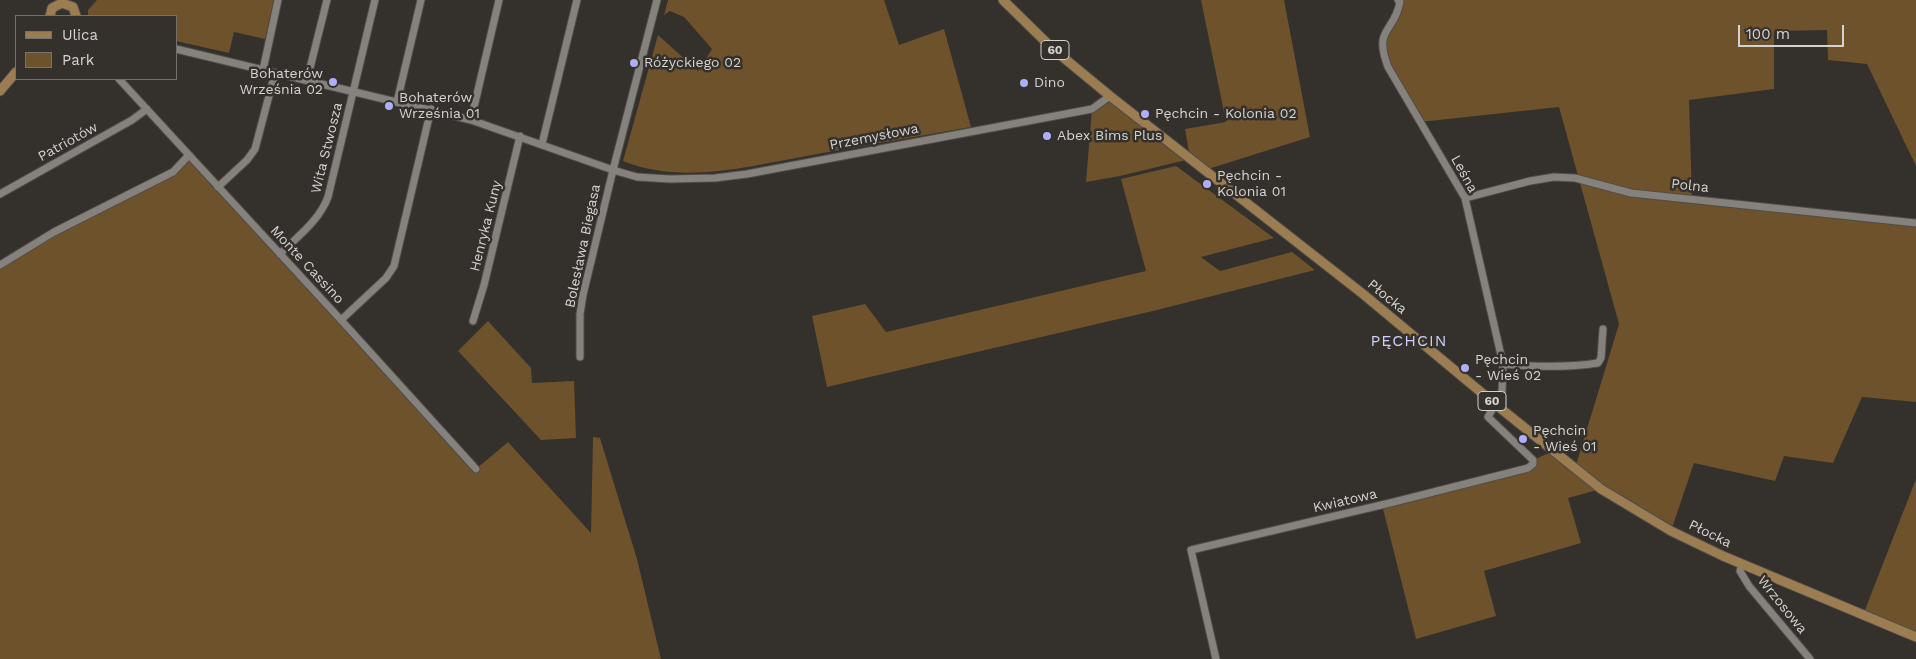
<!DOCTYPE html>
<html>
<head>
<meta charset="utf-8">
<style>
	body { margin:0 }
	#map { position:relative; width:1916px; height:659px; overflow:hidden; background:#34302c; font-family:"Work Sans",sans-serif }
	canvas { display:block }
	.legend { position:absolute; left:15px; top:15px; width:162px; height:65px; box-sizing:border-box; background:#34302c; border:1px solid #74716e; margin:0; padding:6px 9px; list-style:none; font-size:15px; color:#d5d3d0 }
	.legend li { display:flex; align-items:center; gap:10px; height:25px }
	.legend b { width:25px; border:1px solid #74716e }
	.scale { position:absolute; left:1738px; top:25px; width:106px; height:22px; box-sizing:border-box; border:2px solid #d5d3d0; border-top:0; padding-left:6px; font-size:15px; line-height:18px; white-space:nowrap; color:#d5d3d0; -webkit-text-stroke:4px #34302c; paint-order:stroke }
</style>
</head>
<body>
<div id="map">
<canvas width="1916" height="659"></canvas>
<ul class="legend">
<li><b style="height:6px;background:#9c7d51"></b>Ulica</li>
<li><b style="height:14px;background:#6d522c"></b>Park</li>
</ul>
<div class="scale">100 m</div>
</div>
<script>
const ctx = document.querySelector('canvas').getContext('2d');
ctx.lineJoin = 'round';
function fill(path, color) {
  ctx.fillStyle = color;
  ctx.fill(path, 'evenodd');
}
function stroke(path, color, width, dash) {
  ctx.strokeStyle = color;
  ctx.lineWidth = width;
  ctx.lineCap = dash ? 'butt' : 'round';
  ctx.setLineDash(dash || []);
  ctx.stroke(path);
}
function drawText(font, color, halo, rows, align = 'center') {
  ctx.font = font + ' "Work Sans",sans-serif';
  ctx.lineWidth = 5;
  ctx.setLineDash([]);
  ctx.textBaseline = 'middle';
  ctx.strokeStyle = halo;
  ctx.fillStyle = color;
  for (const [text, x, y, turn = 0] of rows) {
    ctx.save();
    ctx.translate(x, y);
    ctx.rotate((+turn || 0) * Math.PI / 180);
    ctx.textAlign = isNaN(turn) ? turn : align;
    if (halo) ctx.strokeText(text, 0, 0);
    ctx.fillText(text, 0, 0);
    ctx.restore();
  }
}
const green = new Path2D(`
	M97 0H274L265 39 234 32 229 53 176 41V16H88V10Z
	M668 0H884L899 45 944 29 971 127C920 136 868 145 817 154 754 165 684 186 623 161L658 35 698 71 712 49 684 17 670 11 664 15Z
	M1201 0H1284L1310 137 1205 170 1190 159 1120 176 1086 182 1092 109 1110 96 1190 158 1185 129 1226 122Z
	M1398 0H1916V166L1867 64 1828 60 1827 30 1774 31V89L1689 100 1692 199 1916 223V402L1862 397 1833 463 1784 456 1775 481 1694 463 1671 531 1601 489 1568 498 1581 543 1484 571 1496 616 1416 639 1382 505 1528 468 1533 460 1554 451 1575 468 1619 324 1559 107 1420 122 1382 52Z
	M189 155 476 469 508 442 591 533 593 437 600 438 637 559 661 659H0V265L173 172Z
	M1176 166 1274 238 1201 257 1220 271 1292 252 1315 270 1157 310 827 387 812 316 865 304 886 332 1146 271 1121 179Z
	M488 321 531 368 532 383 574 381 576 438 541 440 458 351Z
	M1916 479V637L1863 615Z`);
const minor = new Path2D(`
	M176 49 471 120 613 170 637 177 670 179 715 178 747 174 1092 109 1110 96
	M263 70 278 0
	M119 79 341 320 476 469
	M307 80 327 0
	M397 102 421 0
	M471 120 499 0
	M542 144 577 0
	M218 187 247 160 255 149 275 73
	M0 194 132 120 147 109
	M1465 198 1530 181 1554 177 1575 178 1631 193 1916 223
	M280 254C298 236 319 221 328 197L375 0
	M0 265 54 232 173 172 189 155
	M341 320 386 278 394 266 431 109
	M473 321 484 285 520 136
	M580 357V314L583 295 613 170 657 0
	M1503 364C1535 367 1566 368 1598 363L1601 358 1603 329
	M1742 564 1740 571 1749 586 1810 659
	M1216 659 1191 550 1394 502 1528 468 1533 464V460L1488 417 1502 392 1503 364 1465 198 1388 67C1373 27 1394 34 1400 2L1398 0`);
const major = new Path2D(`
	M1003 0 1053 49 1110 96 1363 294 1500 408 1601 489 1671 531 1723 556 1916 637
	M50 16 52 8 62 3 73 7 76 16
	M0 91 16 72`);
const markers = [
	[634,63,5,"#afaefa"],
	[333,82,5,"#afaefa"],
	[1024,83,5,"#afaefa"],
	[389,106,5,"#afaefa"],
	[1145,114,5,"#afaefa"],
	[1047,136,5,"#afaefa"],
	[1207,184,5,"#afaefa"],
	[1465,368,5,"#afaefa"],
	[1523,439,5,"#afaefa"]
];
const shields = [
	[1055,50,28],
	[1492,401,28]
];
const shieldNames = [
	["60",1055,50],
	["60",1492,401]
];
const poiNames = [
	["Różyckiego 02",644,63],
	["Bohaterów",323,74,"right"],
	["Września 02",323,90,"right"],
	["Dino",1034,83],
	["Bohaterów",399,98],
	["Września 01",399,114],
	["Pęchcin - Kolonia 02",1155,114],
	["Abex Bims Plus",1057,136],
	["Pęchcin -",1217,176],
	["Kolonia 01",1217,192],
	["Pęchcin",1475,360],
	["- Wieś 02",1475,376],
	["Pęchcin",1533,431],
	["- Wieś 01",1533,447]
];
const streetNames = [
	["Przemysłowa",874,137,-11],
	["Patriotów",68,142,-29],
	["Wita Stwosza",327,148,-76],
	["Leśna",1464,174,61],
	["Polna",1690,186,6],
	["Henryka Kuny",486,226,-76],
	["Bolesława Biegasa",583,246,-78],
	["Monte Cassino",307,265,47],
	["Płocka",1387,297,39],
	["Kwiatowa",1345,501,-13],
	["Płocka",1710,534,26],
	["Wrzosowa",1782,605,51]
];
const quarterNames = [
	["PĘCHCIN",1409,341]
];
fill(green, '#6d522c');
stroke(minor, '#4f4c49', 9);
stroke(major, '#4f4c49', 11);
stroke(minor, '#85817c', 7);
stroke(major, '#9c7d51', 9);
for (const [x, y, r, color] of markers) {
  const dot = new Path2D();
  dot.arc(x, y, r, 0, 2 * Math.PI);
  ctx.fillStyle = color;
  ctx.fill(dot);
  stroke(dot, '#34302c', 2);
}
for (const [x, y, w] of shields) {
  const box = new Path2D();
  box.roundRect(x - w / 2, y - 9.5, w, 19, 4);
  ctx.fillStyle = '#34302c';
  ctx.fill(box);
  stroke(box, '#d5d3d0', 1);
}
drawText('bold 12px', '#d5d3d0', null, shieldNames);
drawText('14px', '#d5d3d0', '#34302c', poiNames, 'left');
drawText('14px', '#d5d3d0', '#34302c', streetNames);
ctx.letterSpacing = '1px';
drawText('16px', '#cdcefa', '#34302c', quarterNames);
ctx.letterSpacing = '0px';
</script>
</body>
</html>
